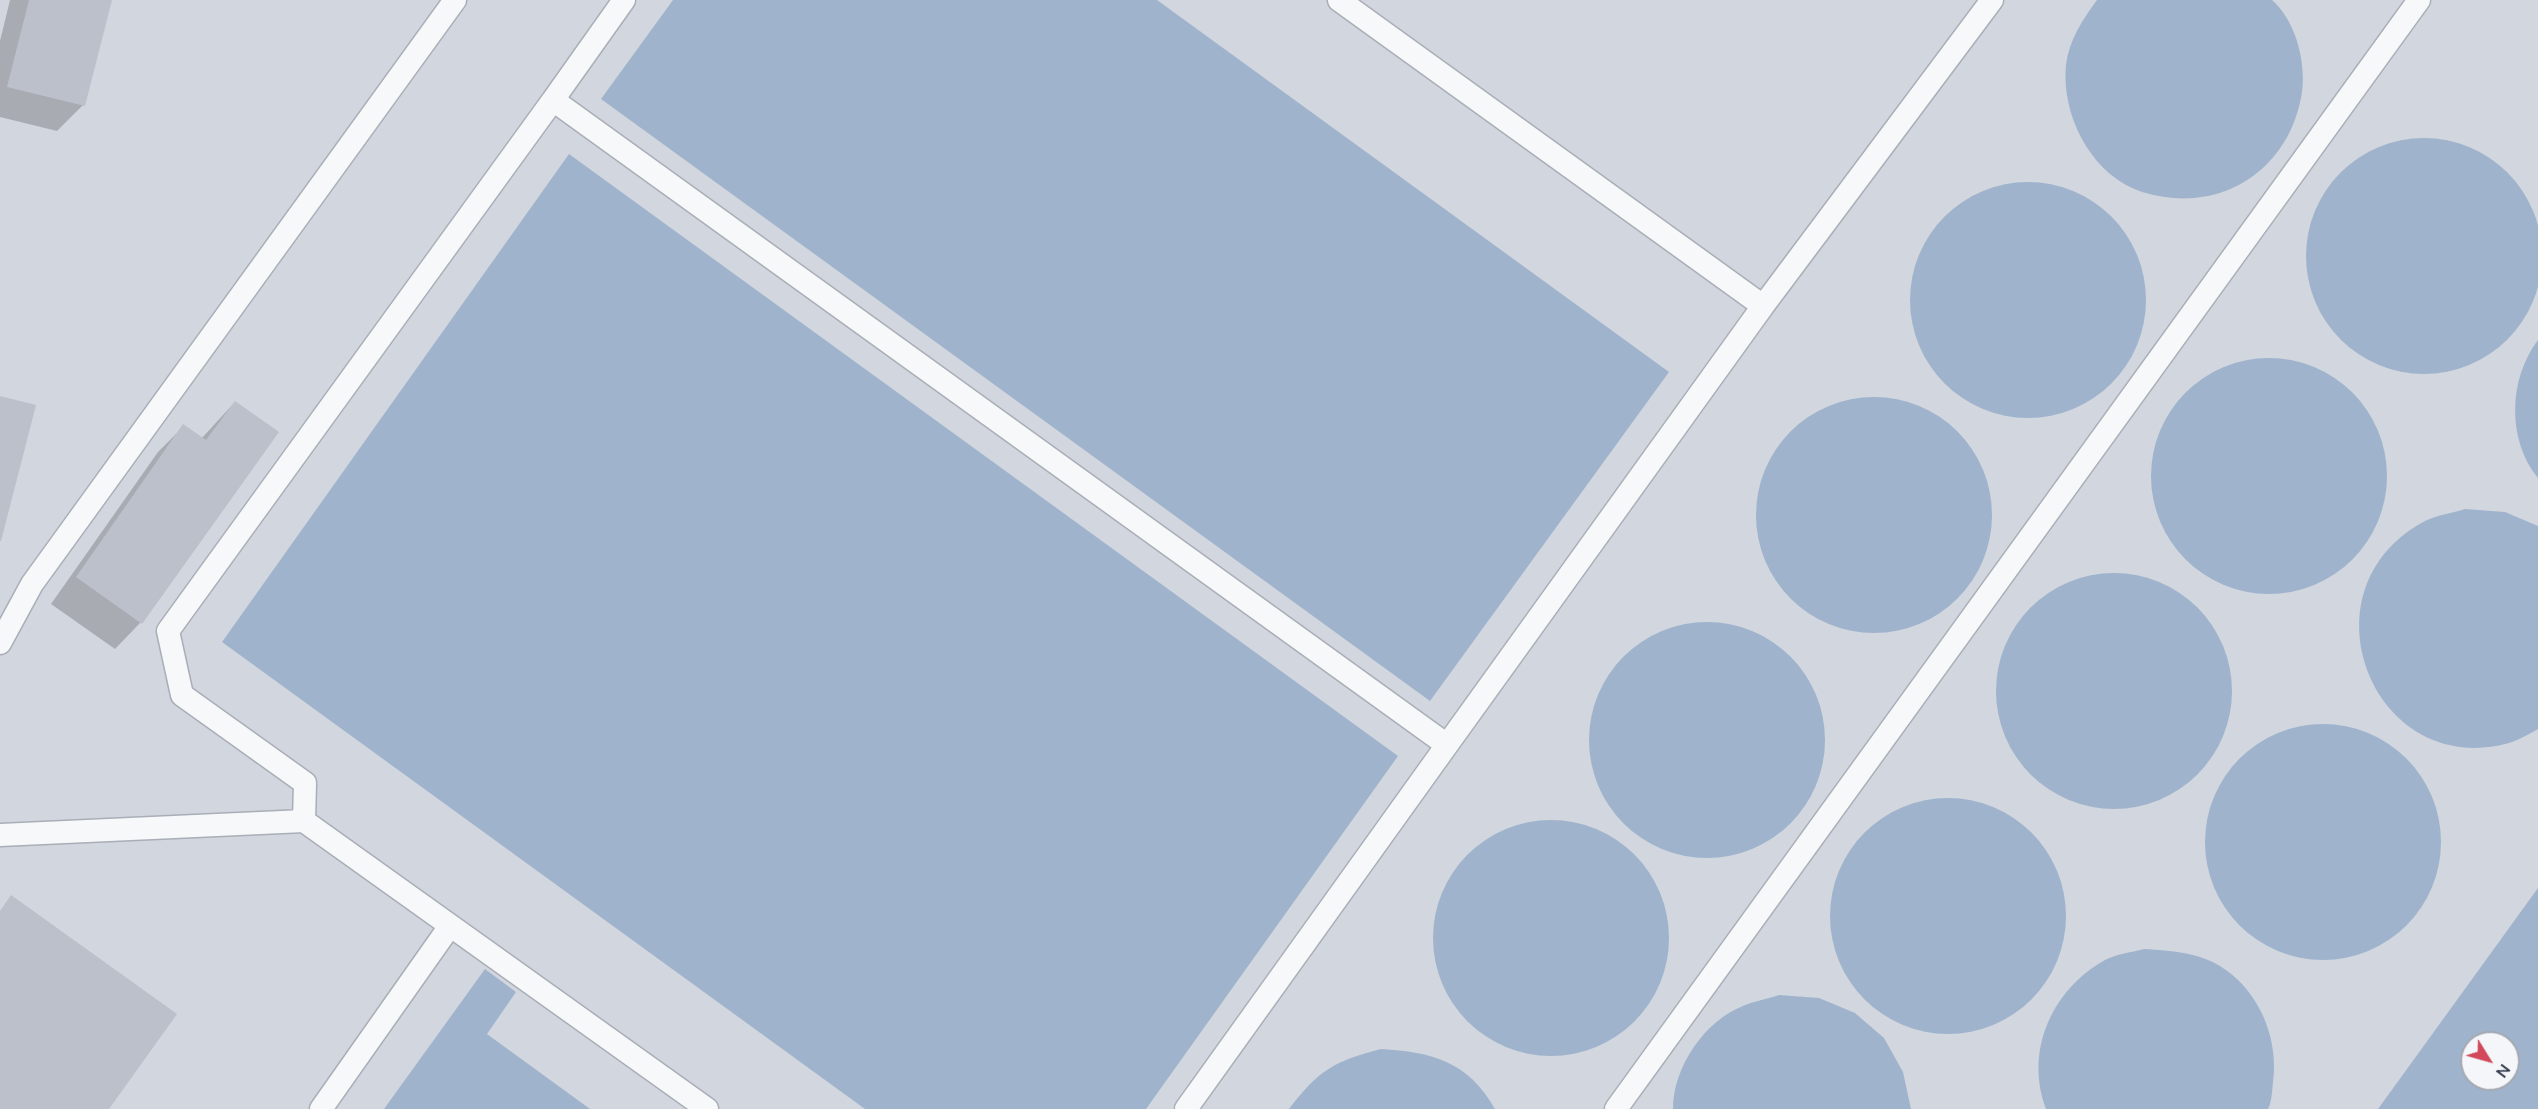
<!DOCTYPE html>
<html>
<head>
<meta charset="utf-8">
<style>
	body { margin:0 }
	#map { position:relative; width:2538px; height:1109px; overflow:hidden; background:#e4e7ec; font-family:"Nunito Sans",sans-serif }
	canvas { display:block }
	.north { position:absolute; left:2460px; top:1031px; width:60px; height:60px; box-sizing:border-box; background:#f4f6f9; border:2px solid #a4a8b1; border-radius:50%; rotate:127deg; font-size:16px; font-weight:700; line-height:24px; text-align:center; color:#2b3445 }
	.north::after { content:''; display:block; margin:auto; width:21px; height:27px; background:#d1495b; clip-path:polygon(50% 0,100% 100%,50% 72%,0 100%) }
</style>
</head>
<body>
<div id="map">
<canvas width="2538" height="1109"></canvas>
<div class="north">N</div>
</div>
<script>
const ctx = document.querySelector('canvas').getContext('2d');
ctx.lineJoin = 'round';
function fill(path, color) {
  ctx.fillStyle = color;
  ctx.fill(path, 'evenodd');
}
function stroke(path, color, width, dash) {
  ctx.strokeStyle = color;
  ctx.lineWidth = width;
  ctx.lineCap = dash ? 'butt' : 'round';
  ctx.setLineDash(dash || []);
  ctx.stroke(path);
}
const built = new Path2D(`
	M0 0H2538V1109H0ZM2472 1043H2508V1079H2472Z`);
const water = new Path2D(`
	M673 0H1157L1669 372 1430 701 601 99Z
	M2097 0H2272C2296 21 2306 62 2302 92 2290 171 2219 216 2142 192 2091 175 2061 115 2066 65 2069 40 2083 19 2097 0Z
	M2306 256a118 118 0 1 1 236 0a118 118 0 1 1-236 0Z
	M569 154 1398 756 1146 1109H865L222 642Z
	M1910 300a118 118 0 1 1 236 0a118 118 0 1 1-236 0Z
	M2538 340V478C2506 439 2509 378 2538 340Z
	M2151 476a118 118 0 1 1 236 0a118 118 0 1 1-236 0Z
	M1756 515a118 118 0 1 1 236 0a118 118 0 1 1-236 0Z
	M2465 509 2505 512 2538 526V729C2529 734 2519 740 2509 743 2372 781 2297 588 2425 521 2437 515 2453 513 2465 509Z
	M1996 691a118 118 0 1 1 236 0a118 118 0 1 1-236 0Z
	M1589 740a118 118 0 1 1 236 0a118 118 0 1 1-236 0Z
	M2205 842a118 118 0 1 1 236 0a118 118 0 1 1-236 0Z
	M1830 916a118 118 0 1 1 236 0a118 118 0 1 1-236 0Z
	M1433 938a118 118 0 1 1 236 0a118 118 0 1 1-236 0Z
	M2538 888V1109H2378ZM2472 1043H2508V1079H2472Z
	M2145 949C2171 951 2197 952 2220 966 2259 990 2279 1038 2273 1082 2272 1091 2272 1101 2268 1109H2046C2024 1052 2052 989 2105 960 2116 954 2132 952 2145 949Z
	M485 969 516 992 487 1034 590 1109H384Z
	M1779 995 1819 998 1855 1013 1884 1038 1903 1072 1911 1109H1673C1673 1068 1704 1021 1743 1006 1754 1001 1767 999 1779 995Z
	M1381 1049C1432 1052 1468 1061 1495 1109H1289C1319 1070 1334 1061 1381 1049Z`);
const shadow = new Path2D(`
	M10 0H110L83 105 57 131 0 117V41Z
	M235 402 276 432 140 623 115 649 51 604 158 452 184 426 201 439Z`);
const building = new Path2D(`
	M29 0H112L85 106 7 87Z
	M0 396 36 405 1 541H0Z
	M235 401 279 432 142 624 76 577 183 424 206 440Z
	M11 895 177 1014 109 1109H0V911Z`);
const service = new Path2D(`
	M624 0 553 100 1447 745 1186 1109
	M1339 0 1763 306 1992 0
	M0 643 32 584 455 0
	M1447 745 1763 306
	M304 821 305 783 182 695 168 631 553 100
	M0 835 304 821 707 1109
	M321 1109 450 926
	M1616 1109 2419 0`);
fill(built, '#d2d6de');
fill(water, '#9fb4cc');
fill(shadow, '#0003');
fill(building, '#bbc0ca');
stroke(service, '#a9aeb7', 25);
stroke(service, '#f7f8fa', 22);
</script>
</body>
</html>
